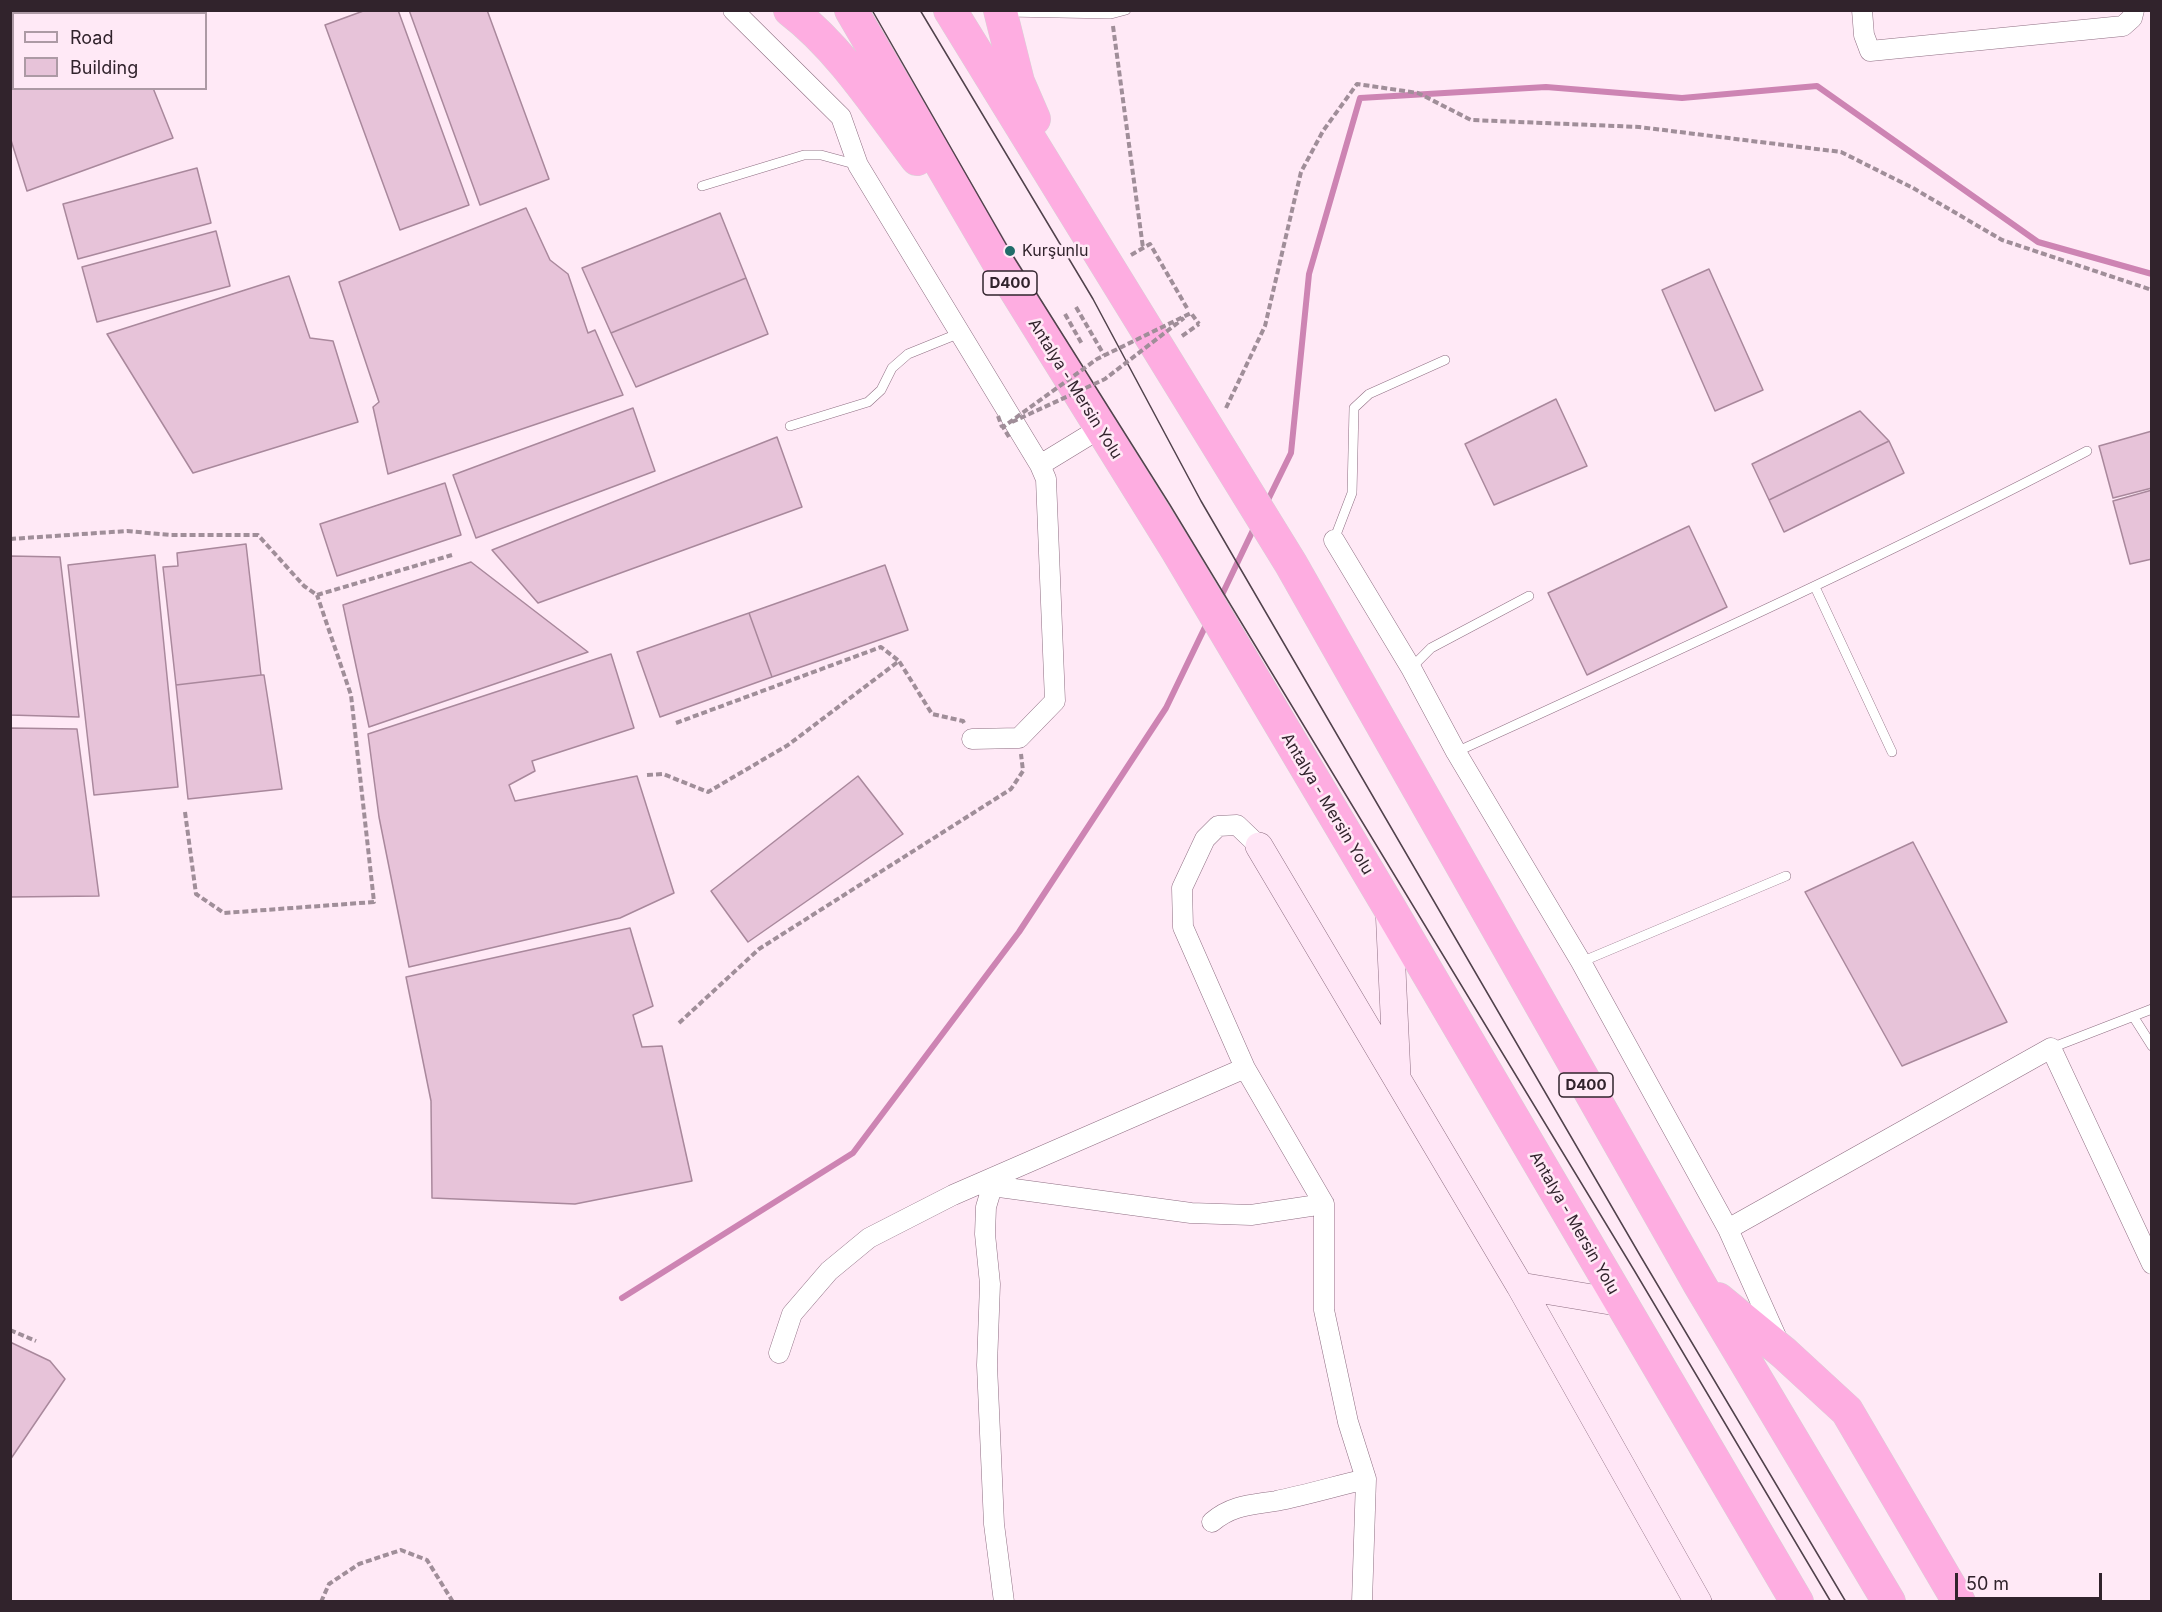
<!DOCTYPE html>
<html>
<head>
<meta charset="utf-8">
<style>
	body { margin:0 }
	#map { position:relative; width:2162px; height:1612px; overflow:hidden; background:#ffe9f6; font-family:Inter,sans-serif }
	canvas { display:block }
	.frame { position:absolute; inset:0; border:12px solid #31232c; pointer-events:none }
	.legend { position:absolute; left:12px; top:12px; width:195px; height:78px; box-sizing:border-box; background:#ffe9f6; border:2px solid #ad9aa5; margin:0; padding:8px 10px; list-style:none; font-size:18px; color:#31232c }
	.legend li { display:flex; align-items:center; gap:12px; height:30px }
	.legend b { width:30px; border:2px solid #ad9aa5 }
	.scale { position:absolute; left:1955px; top:1573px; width:147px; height:27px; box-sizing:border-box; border:3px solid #31232c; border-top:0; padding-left:8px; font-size:18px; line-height:21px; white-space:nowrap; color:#31232c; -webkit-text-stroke:4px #ffe9f6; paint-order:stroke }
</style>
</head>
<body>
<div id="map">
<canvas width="2162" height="1612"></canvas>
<div class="frame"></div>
<ul class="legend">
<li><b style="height:8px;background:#ffe6f6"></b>Road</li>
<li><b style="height:16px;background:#e7c3d9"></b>Building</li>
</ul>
<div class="scale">50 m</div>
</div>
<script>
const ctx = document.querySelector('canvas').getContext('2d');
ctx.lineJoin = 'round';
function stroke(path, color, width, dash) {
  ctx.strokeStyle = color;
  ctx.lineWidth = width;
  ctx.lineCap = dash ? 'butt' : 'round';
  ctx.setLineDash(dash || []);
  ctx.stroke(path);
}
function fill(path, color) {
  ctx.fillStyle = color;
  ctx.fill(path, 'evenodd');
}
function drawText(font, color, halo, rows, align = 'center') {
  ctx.font = font + ' Inter,sans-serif';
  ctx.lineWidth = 5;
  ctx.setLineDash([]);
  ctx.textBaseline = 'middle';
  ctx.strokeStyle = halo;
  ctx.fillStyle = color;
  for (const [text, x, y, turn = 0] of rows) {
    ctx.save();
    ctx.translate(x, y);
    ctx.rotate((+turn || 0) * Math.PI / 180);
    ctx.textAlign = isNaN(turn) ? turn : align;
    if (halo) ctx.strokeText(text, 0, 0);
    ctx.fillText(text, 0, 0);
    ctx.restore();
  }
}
const stream = new Path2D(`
	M1266 504 1291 453 1309 274 1360 98 1546 87 1682 98 1817 86 2038 242 2152 274
	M1219 601 1255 526
	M622 1298 853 1153 1019 932 1166 708 1207 623`);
const building = new Path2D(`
	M366 10H398L469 205 400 230 325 25Z
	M409 10H487L549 179 480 205Z
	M14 64V88H153L173 138 27 191 10 137V65Z
	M197 168 211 223 78 259 63 204Z
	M526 208 550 260 568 274 588 333 595 330 623 395 388 474 373 407 379 402 339 282Z
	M720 213 746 278 611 333 582 268Z
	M216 231 230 286 97 322 82 267Z
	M1709 269 1763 390 1715 411 1662 290Z
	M289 276 310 338 333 341 358 422 193 473 107 334Z
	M746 278 768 334 636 387 611 333Z
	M1556 399 1587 466 1494 505 1465 444Z
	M633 408 655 471 476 538 453 475Z
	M1860 411 1889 441 1769 500 1752 464Z
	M2152 431V488L2113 498 2099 446Z
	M777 437 802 507 538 603 492 550Z
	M1889 441 1904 473 1784 532 1769 500Z
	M445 483 461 535 337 576 320 524Z
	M2152 490V559L2130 564 2113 501Z
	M1689 526 1727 607 1587 675 1548 593Z
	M246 544 261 675 176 685 163 567 178 566 177 553Z
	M155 555 178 787 94 795 68 565Z
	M10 556 60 557 79 717 10 715Z
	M471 562 588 652 369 727 343 605Z
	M885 565 908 630 772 677 749 613Z
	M749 613 772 677 660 717 637 652Z
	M611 654 634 728 532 761 535 771 509 785 515 801 637 776 674 893 620 918 409 967 379 817 368 734Z
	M261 675H264L282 789 188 799 176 685Z
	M10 728 77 729 99 896 10 897Z
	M858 776 903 834 748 942 711 891Z
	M1913 842 2007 1022 1902 1066 1805 892Z
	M630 928 653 1006 633 1015 642 1047 662 1046 692 1181 575 1204 432 1198 431 1101 406 977Z
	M10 1342 50 1361 65 1379 10 1460Z`);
const path = new Path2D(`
	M1113 26 1143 248
	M1131 255 1150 244 1187 308
	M1076 307 1104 355
	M1065 314 1082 344
	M1182 336 1199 324
	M1226 408 1265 326 1301 172 1323 131 1357 84 1418 93 1471 120 1639 127 1841 152 1913 188 2002 240 2152 290
	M10 539 127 531 170 535H258L304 586 317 595 452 555
	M676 723 881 647 899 661
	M647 775 663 774 708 792 788 745 899 661 932 714 963 721 964 723
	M185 812 196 894 224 913 374 902 351 695 317 595
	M679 1023 759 949 1011 789 1023 771 1021 754
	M10 1330 36 1341
	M321 1602 329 1584 359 1564 401 1550 427 1560 453 1602`);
const lane = new Path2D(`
	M1006 12 1111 14 1126 10
	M702 186 804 155H821L858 165
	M790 426 868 402 881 390 892 368 908 354 960 333
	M1334 540 1352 493 1354 408 1369 394 1445 360
	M1815 587 1892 752
	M1411 668 1431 648 1529 596
	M1456 752C1668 655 1880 559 2087 451
	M1581 962 1786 876
	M2133 1016 2152 1046
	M2051 1048 2152 1009`);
const street = new Path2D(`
	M733 10 841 117 858 165 1040 465 1046 479 1055 701 1019 738 972 739
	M1862 10 1864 35 1870 51 2123 26 2132 18 2134 10
	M1040 465 1099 429
	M1334 540 1411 668 1456 752 1581 962 1728 1229 1779 1343
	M1259 846 1237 825 1218 826 1205 839 1182 888 1183 927 1245 1068 1324 1204V1310L1348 1422 1366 1479 1362 1602
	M995 1177 986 1207 985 1234 990 1284 987 1365 994 1524 1004 1602
	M992 1186 1191 1213 1251 1215 1324 1204
	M1728 1229 2051 1048 2152 1264
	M779 1353 792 1314 829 1271 869 1238 953 1195 1245 1068
	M1212 1522C1232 1505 1251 1505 1276 1501 1306 1495 1336 1486 1366 1479`);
const secondary = new Path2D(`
	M1259 846 1520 1286 1698 1602
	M1389 907 1397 1076
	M1520 1286 1622 1303`);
const highway = new Path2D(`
	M790 10C841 49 879 109 917 159
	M851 10 1000 265 1177 550 1389 907 1797 1602
	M950 10 1291 564 1700 1285 1889 1602
	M1000 10 1018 82 1034 119
	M1718 1299 1784 1353 1847 1411 1959 1602`);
const tram = new Path2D(`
	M872 10 1010 251 1170 505 1634 1270 1831 1602
	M920 10 1093 299 1201 501 1641 1257 1846 1602`);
const pathBridge = new Path2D(`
	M998 416 1002 427
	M1012 422 1105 379 1184 318
	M1009 437 1003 427 1097 359 1191 313 1199 324`);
const markers = [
	[1010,251,6,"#206c69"]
];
const shields = [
	[1010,283,54],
	[1586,1085,54]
];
const shieldNames = [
	["D400",1010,283],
	["D400",1586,1085]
];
const poiNames = [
	["Kurşunlu",1022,251]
];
const streetNames = [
	["Antalya - Mersin Yolu",1075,389,58],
	["Antalya - Mersin Yolu",1327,804,59],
	["Antalya - Mersin Yolu",1574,1223,60]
];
stroke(stream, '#cd84b3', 6);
fill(building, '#e7c3d9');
stroke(building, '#a9889c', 1.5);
stroke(lane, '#8f6f83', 10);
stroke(street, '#8f6f83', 21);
stroke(secondary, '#8f6f83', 28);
stroke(highway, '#d6d3d5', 34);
stroke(path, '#a08e99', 4, [6, 3]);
stroke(lane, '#fff', 9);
stroke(street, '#fff', 20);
stroke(secondary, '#ffe6f6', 27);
stroke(highway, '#feade1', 33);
stroke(tram, '#51424c', 1.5);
stroke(pathBridge, '#a08e99', 4, [6, 3]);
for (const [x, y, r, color] of markers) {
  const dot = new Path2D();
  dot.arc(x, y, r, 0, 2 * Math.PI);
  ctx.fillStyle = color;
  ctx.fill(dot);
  stroke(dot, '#ffe9f6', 2);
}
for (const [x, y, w] of shields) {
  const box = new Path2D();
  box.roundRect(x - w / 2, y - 12, w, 24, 4.5);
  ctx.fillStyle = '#ffe9f6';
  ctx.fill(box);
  stroke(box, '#31232c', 1.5);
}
drawText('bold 15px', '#31232c', null, shieldNames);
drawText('16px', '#31232c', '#ffe9f6', poiNames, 'left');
drawText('16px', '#31232c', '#ffe9f6', streetNames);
</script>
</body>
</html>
